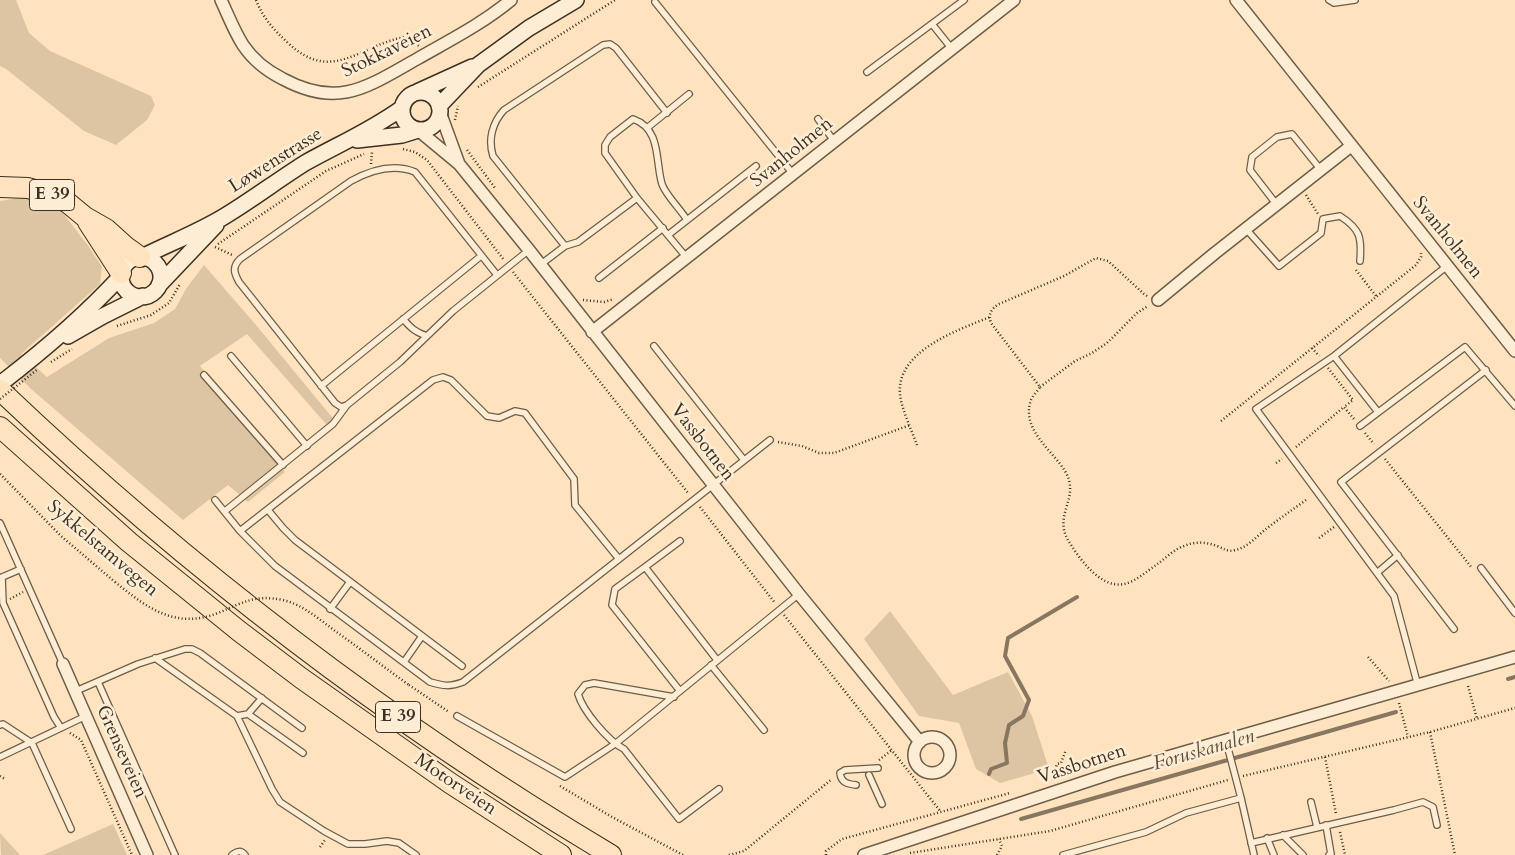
<!DOCTYPE html>
<html>
<head>
<meta charset="utf-8">
<style>
	body { margin:0 }
	canvas { display:block; background:#fee3be }
</style>
</head>
<body>
<canvas width="1515" height="855"></canvas>
<script>
const ctx = document.querySelector('canvas').getContext('2d');
ctx.lineJoin = 'round';
function fill(path, color) {
  ctx.fillStyle = color;
  ctx.fill(path, 'evenodd');
}
function stroke(path, color, width, dash) {
  ctx.strokeStyle = color;
  ctx.lineWidth = width;
  ctx.lineCap = dash ? 'butt' : 'round';
  ctx.setLineDash(dash || []);
  ctx.stroke(path);
}
function drawText(font, color, halo, rows, align = 'center') {
  ctx.font = font + ' Cardo,serif';
  ctx.lineWidth = 5;
  ctx.setLineDash([]);
  ctx.textBaseline = 'middle';
  ctx.strokeStyle = halo;
  ctx.fillStyle = color;
  for (const [text, x, y, turn = 0] of rows) {
    ctx.save();
    ctx.translate(x, y);
    ctx.rotate((+turn || 0) * Math.PI / 180);
    ctx.textAlign = isNaN(turn) ? turn : align;
    if (halo) ctx.strokeText(text, 0, 0);
    ctx.fillText(text, 0, 0);
    ctx.restore();
  }
}
const green = new Path2D(`
	M0 0H16L29 33 50 51 151 96 155 105 147 120 116 145 84 131 6 69 0 66Z
	M24 197 57 205 89 247 102 267 100 284 21 354 47 377 109 338 154 323 175 309 186 289 204 265 256 325 336 422 326 424 247 334 200 366 285 472 248 502 228 485 183 520 30 388 0 358V201Z
	M890 611 953 695 1008 672 1032 716 1049 769 1000 783 976 769 959 723 919 716 864 639Z
	M113 824 127 855H43Z
	M0 833 20 855H1Z`);
const stream = new Path2D(`
	M1508 679 1515 677
	M989 774 991 769 1007 763 1005 743 1009 725 1023 716 1029 700 1005 656 1008 638 1077 597
	M1021 819 1396 712`);
const path = new Path2D(`
	M256 0C263 18 274 30 288 43 333 85 360 44 406 37L419 46
	M478 87 615 0
	M455 120 458 106
	M403 149 415 152 427 160 504 260
	M467 150 495 188
	M371 164 372 152
	M1306 195 1318 214
	M218 244 326 171 364 154
	M215 247 232 255
	M1356 270 1376 296
	M513 272 688 493
	M1147 296 1144 294 1108 261 1096 258 1064 276 999 304C991 309 988 314 991 323L1040 387C1037 392 1031 397 1030 403 1023 431 1052 450 1065 471 1081 498 1053 514 1068 540 1078 557 1100 589 1124 584 1135 582 1147 571 1156 565 1165 559 1174 549 1184 546 1195 541 1207 542 1217 546 1224 549 1228 552 1235 550 1247 548 1257 536 1266 529 1279 519 1292 510 1306 500
	M583 300 604 302 614 299
	M117 326 151 315 169 303 180 284
	M1312 348 1319 356
	M51 362 72 349
	M1328 368 1353 400 1344 407 1354 419
	M1040 387 1075 361 1092 353 1107 343 1137 313 1148 306
	M1221 421 1416 265 1421 257V253
	M1365 433 1374 444
	M778 442 802 446 819 453H834L910 425
	M917 445C912 431 901 408 900 394 896 351 958 330 990 317
	M1296 447 1344 407
	M1385 459 1472 568
	M1276 463 1282 459
	M0 474 61 536 115 582
	M700 507 775 603
	M1319 538 1334 527
	M10 599 23 592
	M784 615 941 812
	M1368 657 1389 681
	M409 685 449 712
	M1468 686 1477 719
	M1399 703 1408 737
	M1430 732 1455 855
	M70 733 81 740 132 855
	M1325 757 1336 814
	M879 760 892 750
	M0 776 5 779
	M1243 776 1430 732 1515 708
	M1055 780 1054 774 1057 764 1061 763 1066 750
	M560 786 612 817 683 855
	M1340 832 1345 855
	M320 847 325 840
	M910 853 1050 831 1228 780
	M729 855 744 851 832 779
	M826 855V851L842 839 1010 793
	M997 855 1002 846 999 839`);
const service = new Path2D(`
	M1329 0 1334 3 1355 0
	M655 2 793 174
	M932 24 952 49
	M867 72 964 0
	M818 119 834 141
	M647 128 689 94
	M1277 205 1250 170 1252 157 1277 137 1292 134 1321 170
	M1246 229 1279 266 1321 233 1323 219 1340 216C1360 229 1362 237 1360 261
	M668 235 756 166
	M565 246 493 156C488 140 492 123 504 110L603 45 610 44 616 48 667 113
	M687 258 637 198 605 153V145L610 137 633 119C662 129 655 162 662 184 665 194 681 210 687 220
	M540 265 565 246 578 242 637 198
	M497 275 415 172C393 163 371 170 351 181L240 259C232 267 234 273 239 282L335 403 341 407 347 405 400 362 453 311 529 250
	M599 278 663 228
	M403 319C411 328 415 332 427 336
	M654 346 744 460
	M231 356 307 446
	M1334 356 1378 412
	M204 375 283 465
	M321 386 481 256
	M1360 426 1465 347 1515 406
	M215 500 240 531 275 566 430 682C443 686 450 687 463 682L770 440
	M268 510 283 528 295 540 462 666
	M225 511 333 424 347 405
	M0 523 63 664
	M240 531 433 380 443 377 451 380 487 416 499 418 515 411 525 413 574 479 575 505 619 559
	M645 567 680 541
	M1481 568 1515 613
	M1378 572 1398 555
	M2 577 3 603 54 717 61 728
	M0 578 21 569
	M330 609 350 582
	M1454 629 1341 482 1486 370
	M155 658 237 716 272 789 280 802 324 831 348 844H365L387 841 399 843 416 855
	M404 662 422 636
	M711 665 764 730
	M98 682 175 855
	M1418 686 1394 596 1256 409 1334 356 1447 266
	M76 691 138 664 185 649H192L200 653 302 728
	M680 691 612 605 615 589 645 567 717 660
	M674 697 594 683 585 685 578 694C583 711 608 741 624 749L679 819 719 789
	M248 714 262 698
	M237 716 248 714 303 753
	M457 716 565 777 615 744 799 594
	M0 725 3 724 32 743 71 829
	M1226 741 1241 798 1254 855
	M0 757 86 716
	M869 775 882 804
	M856 785C848 784 841 783 840 773L845 770 878 768
	M1311 802 1317 827
	M1326 825 1331 854 1329 855
	M1283 835 1303 855
	M1267 838 1274 855
	M1251 843 1394 810 1423 802 1433 807 1437 825
	M232 855C237 851 241 850 245 855
	M1063 855 1146 832 1186 813 1241 798`);
const minor = new Path2D(`
	M221 0C228 15 234 31 243 45 253 60 267 71 283 79 339 109 367 87 417 59 450 40 482 24 511 0
	M1236 0 1515 351
	M418 130 459 164 440 112
	M459 164 529 250 799 594 920 742
	M1158 300 1215 253 1351 146
	M592 332 1014 0
	M63 664 147 855
	M914 755a18 18 0 1 1 36 0a18 18 0 1 1-36 0Z
	M864 855 1115 772 1515 657`);
const secondary = new Path2D(`
	M402 111a19 19 0 1 1 38 0a19 19 0 1 1-38 0Z
	M417 92 472 67
	M439 106 478 65 529 28 576 0
	M357 140 402 135 418 130
	M142 257C170 243 199 232 225 216 253 199 278 180 305 163 339 144 370 131 402 108
	M121 277a20 20 0 1 1 40 0a20 20 0 1 1-40 0Z
	M159 285 216 225
	M68 336 103 316 143 296
	M0 384C43 351 84 316 120 277`);
const motorway = new Path2D(`
	M0 187 28 188 56 196 68 203 85 217 106 229 126 247 140 257
	M88 222 121 273
	M0 390C186 567 391 724 611 855
	M0 427 129 542 239 631 301 678 450 783 561 855`);
const pathBridge = new Path2D(`
	M0 399 38 369
	M115 582C146 607 175 630 218 613 242 603 255 594 283 600 304 605 321 621 338 633 362 650 385 668 409 685`);
const shields = [
	[52,195,45],
	[398,717,45]
];
const shieldNames = [
	["E 39",52,195],
	["E 39",398,717]
];
const streetNames = [
	["Stokkaveien",387,52,-26],
	["Svanholmen",792,153,-39],
	["Løwenstrasse",276,161,-32],
	["Svanholmen",1447,238,51],
	["Vassbotnen",702,443,52],
	["Sykkelstamvegen",102,549,40],
	["Grenseveien",121,752,66],
	["Vassbotnen",1082,765,-18],
	["Motorveien",455,785,34]
];
const waterNames = [
	["Foruskanalen",1204,751,-16]
];
fill(green, '#ddc5a4');
stroke(stream, '#887760', 4);
stroke(service, '#6c5d4a', 8);
stroke(minor, '#6c5d4a', 14);
stroke(secondary, '#3b3023', 18);
stroke(motorway, '#3b3023', 22);
stroke(path, '#3b3023', 2.5, [1, 2.5]);
stroke(service, '#feedd5', 5.5);
stroke(minor, '#feedd5', 11);
stroke(secondary, '#feedd5', 15);
stroke(motorway, '#fee3be', 20);
stroke(pathBridge, '#3b3023', 2.5, [1, 2.5]);
for (const [x, y, w] of shields) {
  const box = new Path2D();
  box.roundRect(x - w / 2, y - 15.5, w, 31, 4);
  ctx.fillStyle = '#feedd5';
  ctx.fill(box);
  stroke(box, '#3b3023', 1);
}
drawText('bold 18px', '#3b3023', null, shieldNames);
drawText('19px', '#3b3023', '#feedd5', streetNames);
drawText('italic 20px', '#5b4e3c', '#feedd5', waterNames);
</script>
</body>
</html>
